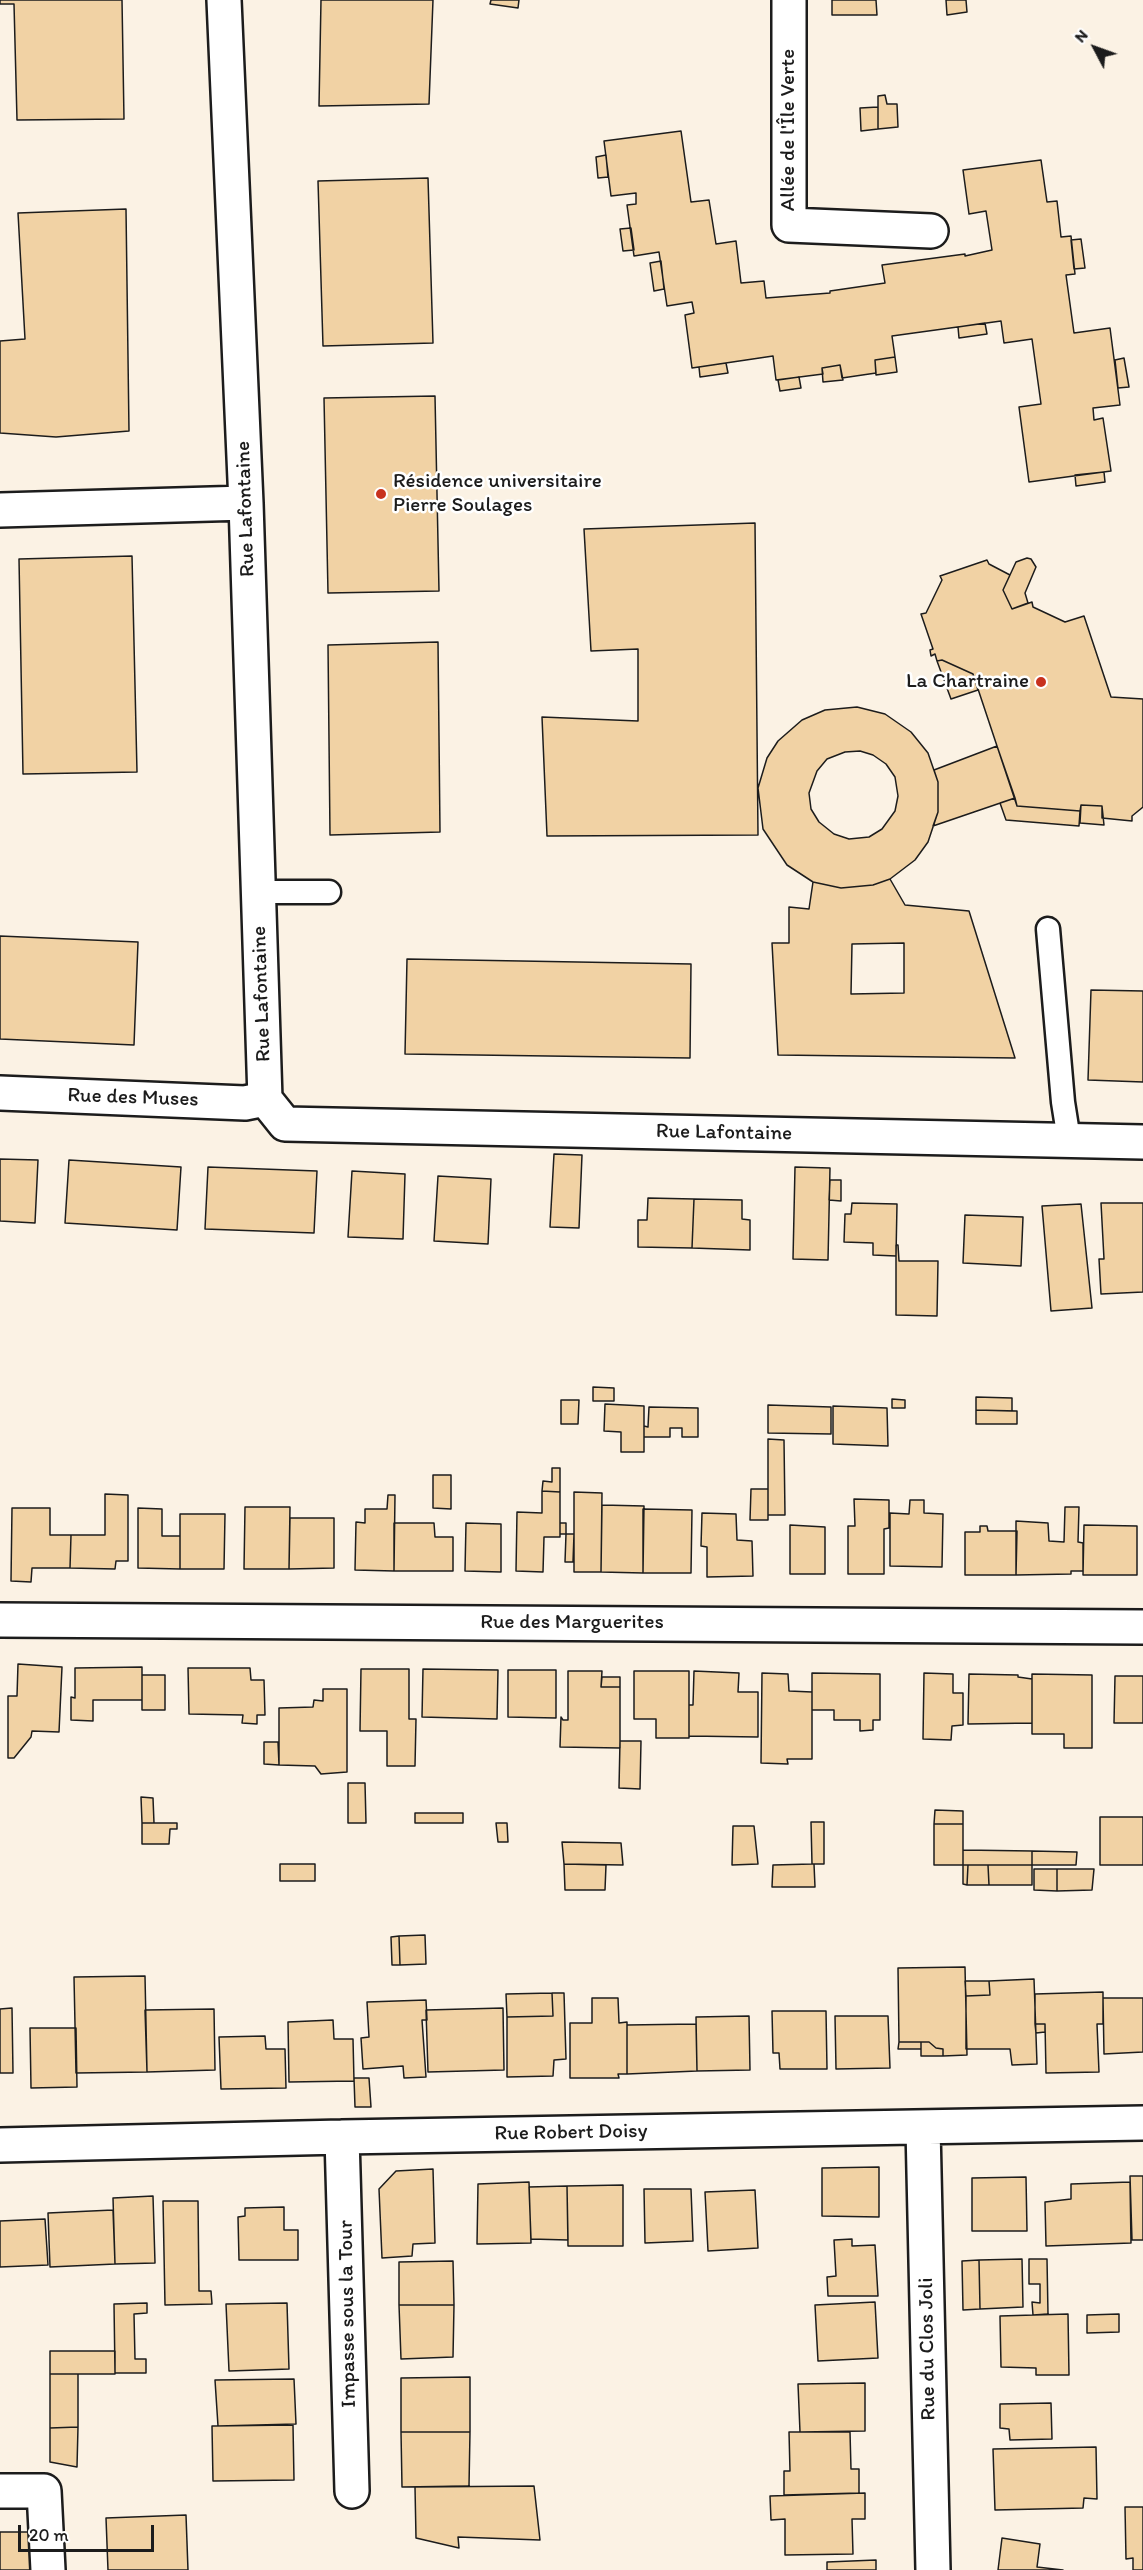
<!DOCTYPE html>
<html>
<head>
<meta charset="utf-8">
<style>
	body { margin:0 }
	#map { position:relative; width:1143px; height:2570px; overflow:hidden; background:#fbf2e4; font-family:Itim,sans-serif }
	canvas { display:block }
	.north { position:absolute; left:1065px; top:18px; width:60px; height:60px; -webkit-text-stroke:4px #fff; paint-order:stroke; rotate:311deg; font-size:16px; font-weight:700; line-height:24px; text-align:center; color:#1c1c1c }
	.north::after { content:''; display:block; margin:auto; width:21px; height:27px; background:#1c1c1c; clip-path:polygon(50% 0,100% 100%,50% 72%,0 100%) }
	.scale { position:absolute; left:18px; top:2525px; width:136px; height:27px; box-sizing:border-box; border:3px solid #1c1c1c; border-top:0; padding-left:8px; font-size:18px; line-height:21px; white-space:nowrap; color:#1c1c1c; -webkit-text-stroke:4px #fff; paint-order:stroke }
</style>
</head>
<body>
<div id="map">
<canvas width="1143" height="2570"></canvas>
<div class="north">N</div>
<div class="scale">20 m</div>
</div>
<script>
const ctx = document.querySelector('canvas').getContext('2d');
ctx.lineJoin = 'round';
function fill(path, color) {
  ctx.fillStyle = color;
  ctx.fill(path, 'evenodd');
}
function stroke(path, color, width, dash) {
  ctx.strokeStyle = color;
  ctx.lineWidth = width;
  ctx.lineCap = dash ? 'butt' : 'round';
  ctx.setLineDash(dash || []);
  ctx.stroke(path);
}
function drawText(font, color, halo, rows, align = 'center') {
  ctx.font = font + ' Itim,sans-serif';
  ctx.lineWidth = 5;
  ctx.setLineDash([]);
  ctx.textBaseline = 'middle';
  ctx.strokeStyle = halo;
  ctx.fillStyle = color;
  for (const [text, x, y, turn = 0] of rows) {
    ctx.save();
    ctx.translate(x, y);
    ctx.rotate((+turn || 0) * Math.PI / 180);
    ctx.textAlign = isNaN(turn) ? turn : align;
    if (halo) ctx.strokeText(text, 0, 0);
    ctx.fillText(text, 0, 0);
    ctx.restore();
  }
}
const building = new Path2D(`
	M0 0H122L124 119 17 120 14 4H0Z
	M321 0H433L429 104 319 106Z
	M491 0H519L518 8 490 4Z
	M832 0H876L877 15H832Z
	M946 0H966L967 12 947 15Z
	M885 95 887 104H897L898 127 878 129V96Z
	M878 107V129L861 131 860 108Z
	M681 131 691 202 709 200 716 244 736 241 741 283 764 281 766 298 830 293V291L885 283 882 265 965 254V256L992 250 986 211 969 214 963 170 1041 160 1047 202 1057 201 1061 237 1071 236 1075 274 1066 275 1074 333 1110 328 1120 405 1093 408 1094 420 1103 418 1111 471 1029 482 1019 407 1041 404 1032 339 1004 343 1001 321 892 336 895 357 875 360 876 373 842 378 840 365 822 368 823 374 776 380 773 356 692 368 685 315 694 313 692 302 667 306 659 252 634 256 627 205 636 204V193L611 196 604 141Z
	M606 155 608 177 598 178 596 157Z
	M428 178 433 343 323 346 318 181Z
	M126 209 129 431 56 437 0 433V341L25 339 18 213Z
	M631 228 634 250 623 251 620 229Z
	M1081 239 1085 268 1074 269 1071 240Z
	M661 261 664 289 654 291 650 263Z
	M985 323 987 334 959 338 958 327Z
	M895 357 897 372 876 375 875 360Z
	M1124 358 1129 387 1118 388 1115 360Z
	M726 363 728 373 700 377 699 367Z
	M840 365 843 380 823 382 822 368Z
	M799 377 801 388 780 391 778 380Z
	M435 396 439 591 328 593 324 398Z
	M1104 472 1105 482 1076 486 1075 475Z
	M755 523 758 835 547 836 542 717 638 721V649L591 651 584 529Z
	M132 556 137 772 23 774 19 559Z
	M1027 558 1031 559 1036 567 1025 593 1028 603 1012 609 1003 590 1016 562Z
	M987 560 989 564 1010 575 1003 590 1012 609 1032 602 1033 607 1065 622 1084 616 1111 697 1143 699V807L1132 816V821L1102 818V806L1081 805 1080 811 1017 806 973 674 942 660 937 661 935 654 931 656 930 650 933 649 921 614 926 613 942 580 940 576Z
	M438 642 440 832 330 835 328 645Z
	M942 660 973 674 978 690 951 699 937 661Z
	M857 707 885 714 911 732 928 753 938 782V812L928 842 915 860 890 879 873 885 841 888 813 882 787 865 763 829 758 788 767 758 778 741 802 720 825 710ZM860 751 873 755 886 764 895 777 898 796 895 811 882 829 869 837 849 839 834 834 819 822 811 809 809 793 817 771 827 759 845 752Z
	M997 746 1015 798 933 826 938 812V782L934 770Z
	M1015 798 1017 806 1080 811 1079 826 1006 820 1000 803Z
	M1081 805 1102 806 1104 825 1080 823Z
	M890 879 905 905 969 911 1015 1058 778 1055 772 943H789V907L809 909 813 882 841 888 873 885ZM904 943V993L851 994 852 944Z
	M0 936 138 942 134 1045 0 1039Z
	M407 959 691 964 690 1058 405 1054Z
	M1091 990 1143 991V1082L1088 1080Z
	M554 1154 582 1155 579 1228 550 1227Z
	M0 1159 38 1160 35 1223 0 1221Z
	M69 1160 181 1167 177 1230 65 1223Z
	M208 1167 317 1171 314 1233 205 1229Z
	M795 1167 830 1168 828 1260 793 1259Z
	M352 1171 405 1174 403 1239 348 1237Z
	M438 1176 491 1179 488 1244 434 1241Z
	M830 1180H841V1201L829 1200Z
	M648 1198 694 1199 692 1248 638 1247V1220H647Z
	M694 1199 742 1200V1219L750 1220V1250L692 1248Z
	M852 1203 897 1204 896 1256 873 1255V1243L844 1242 845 1214H851Z
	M1101 1203H1143V1292L1101 1294 1099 1259H1104Z
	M1081 1204 1092 1308 1051 1311 1042 1206Z
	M965 1215 1023 1217 1021 1266 963 1263Z
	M896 1245H898L899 1261H938L937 1316 896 1315Z
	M593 1387 614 1388V1401H593Z
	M976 1397 1012 1398V1411L976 1410Z
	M892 1399 905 1400V1408H892Z
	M561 1400H579L578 1424H561Z
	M605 1404 644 1406V1452H621V1432L604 1431Z
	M768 1405 831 1407V1434L768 1433Z
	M833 1406 887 1408 888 1446 833 1444Z
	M649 1407 698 1408V1437H682V1428H670V1437H644V1426L648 1427Z
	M976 1410 1017 1411V1424H976Z
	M768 1439 784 1440 785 1515H768Z
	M552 1468H560V1492L542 1491 543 1481 552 1482Z
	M433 1475H451V1509L433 1508Z
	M751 1489H768V1520H750Z
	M542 1491 560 1492V1537H544L543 1572 516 1571 517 1512 542 1513Z
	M574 1492 602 1493 601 1572H574Z
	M105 1494 128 1495V1561H116L115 1569 70 1568 71 1535H105Z
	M388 1495H395L394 1571 355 1570 356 1522 365 1523V1509H387Z
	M854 1499 889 1500V1528L884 1529V1574H848V1526H855Z
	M910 1500H924V1513L943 1514 942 1567 890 1566V1513L909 1514Z
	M602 1505 644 1506 643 1573 601 1572Z
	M245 1507H290L289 1569H244Z
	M1065 1507H1079L1078 1542 1083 1543V1571H1071V1574L1016 1575V1521L1048 1523 1049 1541 1064 1542Z
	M12 1508H50V1535H71L70 1568H32L31 1582 11 1581Z
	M138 1508 162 1509V1536H180V1569L138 1568Z
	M643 1509 692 1510 691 1573H643Z
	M702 1513 736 1514 737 1540 752 1541 753 1576 707 1577V1547L701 1546Z
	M180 1514H225L224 1569H180Z
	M290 1518H334V1568L289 1569Z
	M394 1523H434L435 1537H453V1571H394Z
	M466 1523 501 1524V1572L465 1571Z
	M560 1523H566V1534H560Z
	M790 1525 825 1527V1574H790Z
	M1084 1525 1137 1526V1575H1083Z
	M980 1526H987L988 1531H1017L1016 1575H965V1532H980Z
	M566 1534H574L573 1562H565Z
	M18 1664 62 1667 59 1732 32 1731 31 1737 14 1758H8V1696H17Z
	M142 1667V1700H93V1721L71 1720V1697L75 1698V1668Z
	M188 1668H250L251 1680H264L265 1715H257V1724L242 1723 243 1715 189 1714Z
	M361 1669H409V1719H416L415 1766H387V1731H360Z
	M423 1669 498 1670 497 1719 422 1717Z
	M508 1670H556V1718L508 1717Z
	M568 1671H602L601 1687H620V1748L560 1747 561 1717 563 1720H568Z
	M634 1671H689V1738H656V1719H634Z
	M694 1671 739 1673 738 1692H758V1737L689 1736V1705H693Z
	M762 1673 788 1674 789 1691 812 1692V1759H787L788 1764 761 1763Z
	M812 1673 880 1674V1720H873V1730L860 1731V1720H834V1710H812Z
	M924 1673 953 1674V1693H963V1725L952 1726 951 1740 923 1739Z
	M969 1674 1018 1675V1677L1032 1679V1723L968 1724Z
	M1032 1674 1092 1675V1748H1064V1734H1032Z
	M142 1675H165V1710H142Z
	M1115 1676H1143V1723H1114Z
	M602 1677H620V1687H601Z
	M323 1689H347V1772L321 1774 315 1766 279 1765V1708L313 1707 314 1700 323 1701Z
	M620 1741H641L640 1789 619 1788Z
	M264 1742H278L279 1765 264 1764Z
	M348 1783H365L366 1823H348Z
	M141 1797 153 1798 154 1823H142Z
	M935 1810 963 1811V1824H934Z
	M415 1813H463V1823H415Z
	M1100 1817H1143V1865H1100Z
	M811 1822H824V1864H812Z
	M142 1823H177V1829H170L169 1844H142Z
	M496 1823H507L508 1842H498Z
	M934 1824H963V1865H934Z
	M733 1826H754L758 1864 732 1865Z
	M562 1842 621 1843 623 1865 564 1864Z
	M963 1850 1032 1851V1865H963Z
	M1032 1851 1077 1852 1076 1865H1032Z
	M280 1864H315V1881H280Z
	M564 1864 606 1865 605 1890H565Z
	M812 1864H814L815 1887H772L773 1865Z
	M963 1865H968L967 1885 963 1884Z
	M968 1865H988L989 1885H967Z
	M988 1865H1032V1885H989Z
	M1034 1869H1057V1891L1034 1890Z
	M1057 1869H1094L1092 1890 1057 1891Z
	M425 1935 426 1964 400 1965 399 1936Z
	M399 1936 400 1965H392L391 1937Z
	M965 1967 967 2055 943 2056V2049L936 2048 929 2042H899L898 1968Z
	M145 1976 147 2072 76 2073 74 1977Z
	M1034 1979 1037 2064 1012 2065 1010 2049H966V1996L990 1995 989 1981Z
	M965 1981H989L990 1995 966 1996Z
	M1103 1992V2024H1097L1099 2072 1046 2073 1045 2024H1035V1994Z
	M552 1993 553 2016 507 2017 506 1994Z
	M552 1993H564L566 2059 554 2060 553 2076 507 2077V2017L553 2016Z
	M592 1998H618L619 2023 627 2022V2074H618L619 2078H570V2023H592Z
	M1103 1998H1143V2052L1104 2054Z
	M426 2000 427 2020H422L426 2077 404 2078 403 2066 363 2069 361 2038 369 2037 367 2002Z
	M12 2008 13 2073H0V2009Z
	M503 2008 504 2070 428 2072 426 2010Z
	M214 2009 215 2070 147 2072 145 2010Z
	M772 2011H826L827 2069H780L779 2053H773Z
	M749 2016 750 2070 697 2071 696 2017Z
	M835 2016H888L890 2068 836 2069Z
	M333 2020 334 2039H353L354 2081 289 2082 288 2022Z
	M696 2024 697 2071 627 2074V2025Z
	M1035 2024H1045V2032L1036 2033Z
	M30 2028H76L77 2087 31 2088Z
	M265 2036 266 2049H285L286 2088 221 2089 219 2037Z
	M899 2042H921V2049H898Z
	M921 2042H929L936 2048 943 2049V2056H921Z
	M354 2078H369L371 2107H355Z
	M879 2167V2217L822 2216V2168Z
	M433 2169 435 2243 413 2244 412 2256 382 2258 379 2189 396 2171Z
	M1130 2176H1143V2240H1132Z
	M1026 2177 1027 2231H972V2178Z
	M529 2182 531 2243 477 2244 478 2184Z
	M1130 2182 1131 2243 1046 2246 1045 2202 1071 2199V2184Z
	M623 2185V2246H568L567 2186Z
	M567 2186 568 2240 531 2239 529 2187Z
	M644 2189H691L693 2241 645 2243Z
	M755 2190 758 2248 708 2251 705 2192Z
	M153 2196 155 2263 115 2264 113 2198Z
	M163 2201H198L199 2291H211L212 2304 165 2305Z
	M284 2207V2230H298V2260H239L238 2217 245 2216V2208Z
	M113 2210 115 2264 50 2267 48 2213Z
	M45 2219 48 2265 0 2267V2221Z
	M852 2239V2246L875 2245 878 2296H828L827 2277 836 2276 834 2240Z
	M1022 2259 1023 2307 980 2309 979 2260Z
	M1029 2259H1047L1048 2314 1033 2315 1032 2302 1040 2303V2284H1029Z
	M979 2260 980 2309 963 2310 962 2261Z
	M453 2261 454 2305H399V2262Z
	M875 2302 878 2358 818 2361 815 2305Z
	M147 2303V2313L134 2314 135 2359H146V2373H115L114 2304Z
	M287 2303 289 2369 229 2371 226 2304Z
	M399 2305H454L453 2357 401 2359Z
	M1068 2314 1069 2375H1036V2368L1001 2367 1000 2316Z
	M1119 2314V2332L1087 2333V2315Z
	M50 2351H115V2374H50Z
	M50 2374H78V2427L50 2428Z
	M470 2377V2432H401V2378Z
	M294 2379 296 2424 218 2426 215 2380Z
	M865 2383V2431L800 2432 798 2384Z
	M1051 2403 1052 2439 1010 2440 1009 2429 1000 2428V2404Z
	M293 2425 294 2480 213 2481 212 2426Z
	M78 2427 77 2467 50 2462V2428Z
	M401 2432H470L469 2486 402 2487Z
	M789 2432H850L851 2469H859V2493L784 2495V2471H790Z
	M1096 2447 1097 2499 1084 2498 1083 2508 995 2510 993 2449Z
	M534 2486 540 2540 458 2537 459 2548 416 2538 415 2487Z
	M865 2493V2519H852L853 2554 785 2555V2519L771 2520 770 2496Z
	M1125 2507H1143V2570H1133V2558L1126 2559Z
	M186 2515 188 2570H108L106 2518Z
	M0 2532H30L31 2570H0Z
	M1002 2538 1040 2544 1037 2567 1063 2570H998Z
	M876 2560V2570H827V2562Z`);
const service = new Path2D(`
	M258 892H329
	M1048 929 1063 1102 1069 1140`);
const pedestrian = new Path2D(`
	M0 1093 245 1103 265 1099`);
const minor = new Path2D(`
	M224 0 246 503 265 1099 285 1124 1143 1142
	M789 0V225L931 231
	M0 510 246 503
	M0 1620 1143 1627
	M923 2128 933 2570
	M342 2137 352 2491
	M0 2145 342 2137 1143 2123
	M0 2491H44L48 2570`);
const markers = [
	[381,494,6,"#c8321e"],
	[1041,682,6,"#c8321e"]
];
const streetNames = [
	["Allée de l'Île Verte",789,130,-90],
	["Rue Lafontaine",246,509,-92],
	["Rue Lafontaine",262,994,-92],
	["Rue des Muses",133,1098,2],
	["Rue Lafontaine",724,1133,1],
	["Rue des Marguerites",572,1623],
	["Rue Robert Doisy",571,2133,-1],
	["Impasse sous la Tour",348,2314,-91],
	["Rue du Clos Joli",928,2349,-91]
];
const poiNames = [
	["Résidence universitaire",393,482],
	["Pierre Soulages",393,506],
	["La Chartraine",1029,682,"right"]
];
fill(building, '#f1d2a4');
stroke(building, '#1c1c1c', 1.5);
stroke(service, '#1c1c1c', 27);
stroke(pedestrian, '#1c1c1c', 38);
stroke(minor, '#1c1c1c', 38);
stroke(service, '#fff', 22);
stroke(pedestrian, '#fff', 33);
stroke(minor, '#fff', 33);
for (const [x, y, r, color] of markers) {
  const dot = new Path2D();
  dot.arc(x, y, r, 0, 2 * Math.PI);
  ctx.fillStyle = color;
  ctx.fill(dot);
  stroke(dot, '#fff', 2);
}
drawText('21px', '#1c1c1c', '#fff', streetNames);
drawText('21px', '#1c1c1c', '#fff', poiNames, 'left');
</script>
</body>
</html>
